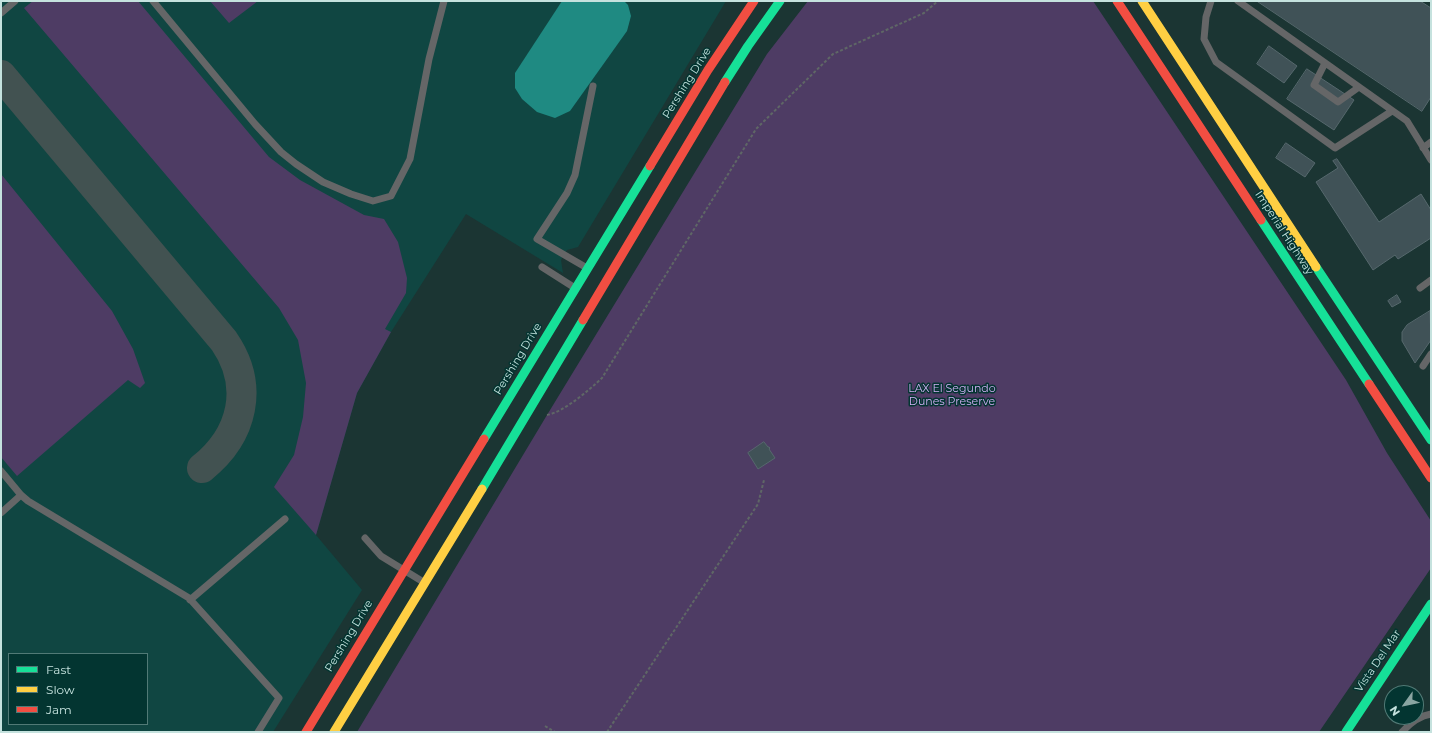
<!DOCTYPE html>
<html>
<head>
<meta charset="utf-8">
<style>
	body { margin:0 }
	#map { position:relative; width:1432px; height:733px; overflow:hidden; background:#1b3533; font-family:Montserrat,sans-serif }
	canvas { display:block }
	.frame { position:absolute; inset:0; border:2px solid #c5e2de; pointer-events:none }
	.legend { position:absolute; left:8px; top:653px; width:140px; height:72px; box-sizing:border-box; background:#033531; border:1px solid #517a76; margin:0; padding:5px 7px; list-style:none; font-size:12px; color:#c5e2de }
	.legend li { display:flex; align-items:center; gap:8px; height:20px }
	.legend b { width:20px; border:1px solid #517a76 }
	.north { position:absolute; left:1384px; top:685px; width:40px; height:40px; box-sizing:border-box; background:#033531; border:1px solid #517a76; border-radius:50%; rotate:237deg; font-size:11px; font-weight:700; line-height:16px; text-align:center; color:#c5e2de }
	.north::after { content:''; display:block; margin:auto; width:14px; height:18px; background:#8aa5a2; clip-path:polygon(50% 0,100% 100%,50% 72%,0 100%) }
</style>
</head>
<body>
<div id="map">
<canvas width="1432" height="733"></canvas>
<div class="frame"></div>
<ul class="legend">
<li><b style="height:5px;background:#16e098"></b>Fast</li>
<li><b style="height:5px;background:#ffcf43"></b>Slow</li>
<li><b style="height:5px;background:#f24e42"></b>Jam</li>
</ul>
<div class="north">N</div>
</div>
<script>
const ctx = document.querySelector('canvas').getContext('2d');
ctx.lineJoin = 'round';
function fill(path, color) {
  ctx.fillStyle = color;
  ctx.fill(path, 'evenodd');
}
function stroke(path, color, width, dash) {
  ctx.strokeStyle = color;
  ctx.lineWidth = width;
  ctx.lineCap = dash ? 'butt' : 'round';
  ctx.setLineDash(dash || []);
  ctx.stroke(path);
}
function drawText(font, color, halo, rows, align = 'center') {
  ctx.font = font + ' Montserrat,sans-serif';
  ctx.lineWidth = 3;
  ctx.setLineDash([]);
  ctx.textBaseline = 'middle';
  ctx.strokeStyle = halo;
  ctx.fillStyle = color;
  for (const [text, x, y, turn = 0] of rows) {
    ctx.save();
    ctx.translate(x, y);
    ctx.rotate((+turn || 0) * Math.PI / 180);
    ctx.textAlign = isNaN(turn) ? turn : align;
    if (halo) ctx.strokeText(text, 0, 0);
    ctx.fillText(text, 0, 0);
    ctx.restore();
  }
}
const built = new Path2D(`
	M1 1H726L578 247 567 250 561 260 563 273 466 214 391 332 357 393 316 535 362 590 273 732H1ZM9 654H147V724H9Z`);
const green = new Path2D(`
	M33 1H138L269 157 300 180 364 215 384 219 398 242 407 278 406 293 385 329 391 332 357 393 316 535 274 487 294 455 303 417 306 383 298 340 279 308 24 8Z
	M210 1H258L229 23Z
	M808 1H1093L1346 380 1387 453 1431 521V568L1319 732H357L547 415 767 54Z
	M1 174 112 311 133 349 145 383 140 388 128 380 17 476 1 457Z`);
const water = new Path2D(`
	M562 1H624L628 5 631 16 627 31 570 111 555 118 537 112 522 99 515 88V73Z`);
const taxiway = new Path2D(`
	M1 75 224 341C255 386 243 435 202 468`);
const building = new Path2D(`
	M1257 1H1420L1431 8V97L1422 111Z
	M1269 46 1297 66 1284 83 1257 64Z
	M1307 69 1354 100 1334 130 1287 99Z
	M1286 143 1315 163 1305 177 1276 158Z
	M1337 159 1379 222 1421 194 1431 210V238L1398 259 1395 255 1373 270 1316 182 1338 168 1333 161Z
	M1397 295 1401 302 1392 307 1388 301Z
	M1430 311 1431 340 1415 363 1402 341V332L1407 325Z
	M764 442 768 447H769L770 448 769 449 775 458 758 469 748 453Z`);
const path = new Path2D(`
	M547 415C564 412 589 390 602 378L756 129 833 54 924 13 938 1
	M545 726 555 732
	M607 732 758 504 764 480`);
const lane = new Path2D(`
	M153 1 255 124 281 152 296 164 323 182 351 194 373 201 391 196 410 159 429 59 444 1
	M1211 1 1206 17 1204 39 1216 62 1335 148 1392 111
	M1238 1 1407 121 1431 160
	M1 13 15 1
	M1325 63 1314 85 1338 102 1359 87
	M1423 148 1431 142
	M542 267 575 288
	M587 268 537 239 567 193 575 175 593 86
	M1420 288 1431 280
	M1423 366 1431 354
	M1 471 21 495 28 501 189 598 279 698 258 732
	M1 513 21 495
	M365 538 381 556 425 583
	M190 600 285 519
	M1402 732C1410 723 1419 716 1431 714`);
const fast = new Path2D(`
	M725 82 748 46 780 1
	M1261 220 1369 384
	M1316 267 1431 440
	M484 439 650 166
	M482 489 583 320
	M1346 732 1431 604`);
const slow = new Path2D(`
	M1142 1 1316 267
	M334 732 482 489`);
const jam = new Path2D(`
	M1117 1 1261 220
	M650 166 708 70 754 1
	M583 320 725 82
	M1369 384 1431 478
	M306 732 484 439`);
const streetNames = [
	["Pershing Drive",687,83,-58],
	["Imperial Highway",1284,233,57],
	["Pershing Drive",518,359,-59],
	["Pershing Drive",349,636,-59],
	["Vista Del Mar",1378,661,-56]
];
const parkNames = [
	["LAX El Segundo",952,389],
	["Dunes Preserve",952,402]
];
fill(built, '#104642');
fill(green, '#4e3c64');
fill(water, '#1f8a82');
stroke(taxiway, '#425251', 30);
fill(building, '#405257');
stroke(building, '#56686d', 1);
stroke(path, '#5f6766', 2, [3, 2]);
stroke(lane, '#656667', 7);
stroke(fast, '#16e098', 9);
stroke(slow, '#ffcf43', 9);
stroke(jam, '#f24e42', 9);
drawText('11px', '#c5e2de', '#033531', streetNames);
drawText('11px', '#d2aff4', '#033531', parkNames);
</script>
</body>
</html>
